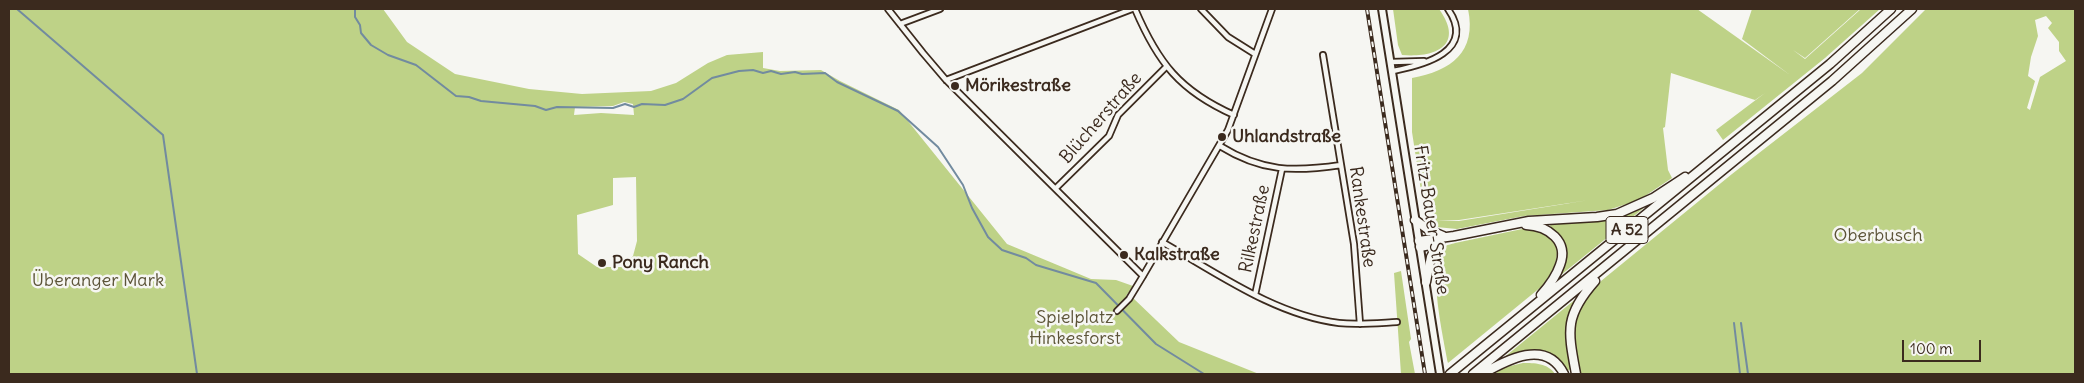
<!DOCTYPE html>
<html>
<head>
<meta charset="utf-8">
<style>
	body { margin:0 }
	#map { position:relative; width:2084px; height:383px; overflow:hidden; background:#f6f6f2; font-family:Delius,sans-serif }
	canvas { display:block }
	.frame { position:absolute; inset:0; border:10px solid #3b2a1e; pointer-events:none }
	.scale { position:absolute; left:1902px; top:340px; width:79px; height:22px; box-sizing:border-box; border:2px solid #3b2a1e; border-top:0; padding-left:6px; font-size:15px; line-height:18px; white-space:nowrap; color:#3b2a1e; -webkit-text-stroke:4px #f6f6f2; paint-order:stroke }
</style>
</head>
<body>
<div id="map">
<canvas width="2084" height="383"></canvas>
<div class="frame"></div>
<div class="scale">100 m</div>
</div>
<script>
const ctx = document.querySelector('canvas').getContext('2d');
ctx.lineJoin = 'round';
function fill(path, color) {
  ctx.fillStyle = color;
  ctx.fill(path, 'evenodd');
}
function stroke(path, color, width, dash) {
  ctx.strokeStyle = color;
  ctx.lineWidth = width;
  ctx.lineCap = dash ? 'butt' : 'round';
  ctx.setLineDash(dash || []);
  ctx.stroke(path);
}
function drawText(font, color, halo, rows, align = 'center') {
  ctx.font = font + ' Delius,sans-serif';
  ctx.lineWidth = 5;
  ctx.setLineDash([]);
  ctx.textBaseline = 'middle';
  ctx.strokeStyle = halo;
  ctx.fillStyle = color;
  for (const [text, x, y, turn = 0] of rows) {
    ctx.save();
    ctx.translate(x, y);
    ctx.rotate((+turn || 0) * Math.PI / 180);
    ctx.textAlign = isNaN(turn) ? turn : align;
    if (halo) ctx.strokeText(text, 0, 0);
    ctx.fillText(text, 0, 0);
    ctx.restore();
  }
}
const green = new Path2D(`
	M9 9H383L407 42 455 74 529 89 582 94 651 91 676 83 708 63 727 55 763 52V68L780 71 821 70 840 81 899 110 1007 244 1091 279 1116 280 1133 286 1126 296 1133 298 1179 342 1259 374H9ZM624 102 633 104 634 115 601 113 574 115 575 107 613 106ZM636 177 637 241 633 256 622 267H597L578 254 577 215 613 205V178Z
	M1393 9H1439C1465 45 1436 58 1402 55L1398 45Z
	M1468 9H1697L1790 75 1742 39 1752 9H1860L1805 58 1793 50 1805 59 1861 9H1880L1825 58 1723 140 1716 130 1765 93 1755 100 1671 73 1665 127 1663 128 1668 170 1672 178 1639 200 1608 210 1524 216 1457 229 1436 227 1425 221 1423 210 1435 218 1424 210 1412 132V78C1451 71 1477 52 1468 9ZM1589 200 1459 221 1436 220H1459Z
	M1926 9H2075V374H1580C1577 355 1569 330 1577 311 1580 304 1586 297 1590 290L1732 174 1862 73ZM2046 16 2052 23 2048 28 2059 42V51L2066 61 2040 77 2030 110 2027 108 2035 81 2028 76 2031 57 2038 36 2035 20Z
	M1645 207 1556 279 1563 244 1550 226 1552 221 1607 220Z
	M1527 228C1567 232 1562 263 1541 287L1448 363C1444 340 1426 263 1444 247 1446 245 1452 244 1455 243Z
	M1401 271 1411 339 1409 342 1415 374H1401L1394 273Z
	M1577 298C1563 324 1568 340 1572 368L1566 372 1548 354 1502 359Z
	M1523 363C1534 363 1548 363 1555 374H1494L1506 367Z`);
const stream = new Path2D(`
	M17 9 163 135 197 374
	M355 9V17L360 25 361 33 371 45 388 55 416 65 456 96 469 97 481 101 535 106 546 110 557 107 613 108 625 104 634 107 642 104 665 105 683 99 712 78 739 71 753 70 763 73 771 71 781 74 795 72 802 74 825 73 837 82 898 111 938 147 963 185 972 208 988 237 1002 250 1026 258 1036 265 1096 283 1156 344 1204 374
	M1734 323 1740 374
	M1741 323 1748 374`);
const minor = new Path2D(`
	M888 9 923 53 946 80 1143 276
	M1135 9C1158 63 1180 91 1234 115
	M1201 9 1228 37 1255 54
	M900 24 940 9
	M1323 55 1354 244 1360 324
	M1391 62 1424 61
	M1393 71C1424 65 1477 51 1448 9
	M946 80 1132 9
	M1220 146C1262 172 1294 172 1341 165
	M1056 188 1109 136 1118 115 1166 67
	M1162 242C1217 273 1275 315 1339 323 1358 325 1378 323 1397 322
	M1255 295 1282 169
	M1117 311 1129 299 1143 276 1228 130 1272 9`);
const secondary = new Path2D(`
	M1382 9 1440 374`);
const motorway = new Path2D(`
	M1415 220 1429 230 1443 236
	M1526 225C1548 226 1569 241 1560 265 1556 277 1549 286 1541 295
	M1419 241 1454 236 1529 221 1597 217 1617 214 1653 198 1685 177
	M1420 247 1440 243
	M1426 282 1431 257 1438 244
	M1450 374 1830 64 1891 9
	M1473 374 1832 81 1912 9
	M1482 374C1507 360 1546 338 1564 374
	M1576 374C1568 331 1564 316 1595 281`);
const rail = new Path2D(`
	M1367 9 1425 374`);
const markers = [
	[955,86,5,"#3b2a1e"],
	[1222,137,5,"#3b2a1e"],
	[1124,255,5,"#3b2a1e"],
	[602,263,5,"#3b2a1e"]
];
const shields = [
	[1627,230,42]
];
const shieldNames = [
	["A 52",1627,230]
];
const poiNames = [
	["Mörikestraße",965,86],
	["Uhlandstraße",1232,137],
	["Kalkstraße",1134,255],
	["Pony Ranch",612,263]
];
const streetNames = [
	["Blücherstraße",1101,118,-49],
	["Rankestraße",1362,217,82],
	["Fritz-Bauer-Straße",1431,220,81],
	["Rilkestraße",1255,229,-78]
];
const parkNames = [
	["Oberbusch",1878,236],
	["Überanger Mark",98,281],
	["Spielplatz",1075,318],
	["Hinkesforst",1075,339]
];
fill(green, '#bed287');
stroke(stream, '#728b9f', 2);
stroke(minor, '#3b2a1e', 8);
stroke(secondary, '#3b2a1e', 10);
stroke(motorway, '#3b2a1e', 11);
stroke(minor, '#f6f6f2', 4.5);
stroke(secondary, '#f6f6f2', 6);
stroke(motorway, '#f6f6f2', 8);
stroke(rail, '#3b2a1e', 4);
stroke(rail, '#f6f6f2', 2, [5.5]);
for (const [x, y, r, color] of markers) {
  const dot = new Path2D();
  dot.arc(x, y, r, 0, 2 * Math.PI);
  ctx.fillStyle = color;
  ctx.fill(dot);
  stroke(dot, '#f6f6f2', 2);
}
for (const [x, y, w] of shields) {
  const box = new Path2D();
  box.roundRect(x - w / 2, y - 13.5, w, 27, 4);
  ctx.fillStyle = '#f6f6f2';
  ctx.fill(box);
  stroke(box, '#3b2a1e', 1);
}
drawText('bold 16px', '#3b2a1e', null, shieldNames);
drawText('bold 18px', '#3b2a1e', '#f6f6f2', poiNames, 'left');
drawText('18px', '#3b2a1e', '#f6f6f2', streetNames);
drawText('18px', '#5c5438', '#f6f6f2', parkNames);
</script>
</body>
</html>
